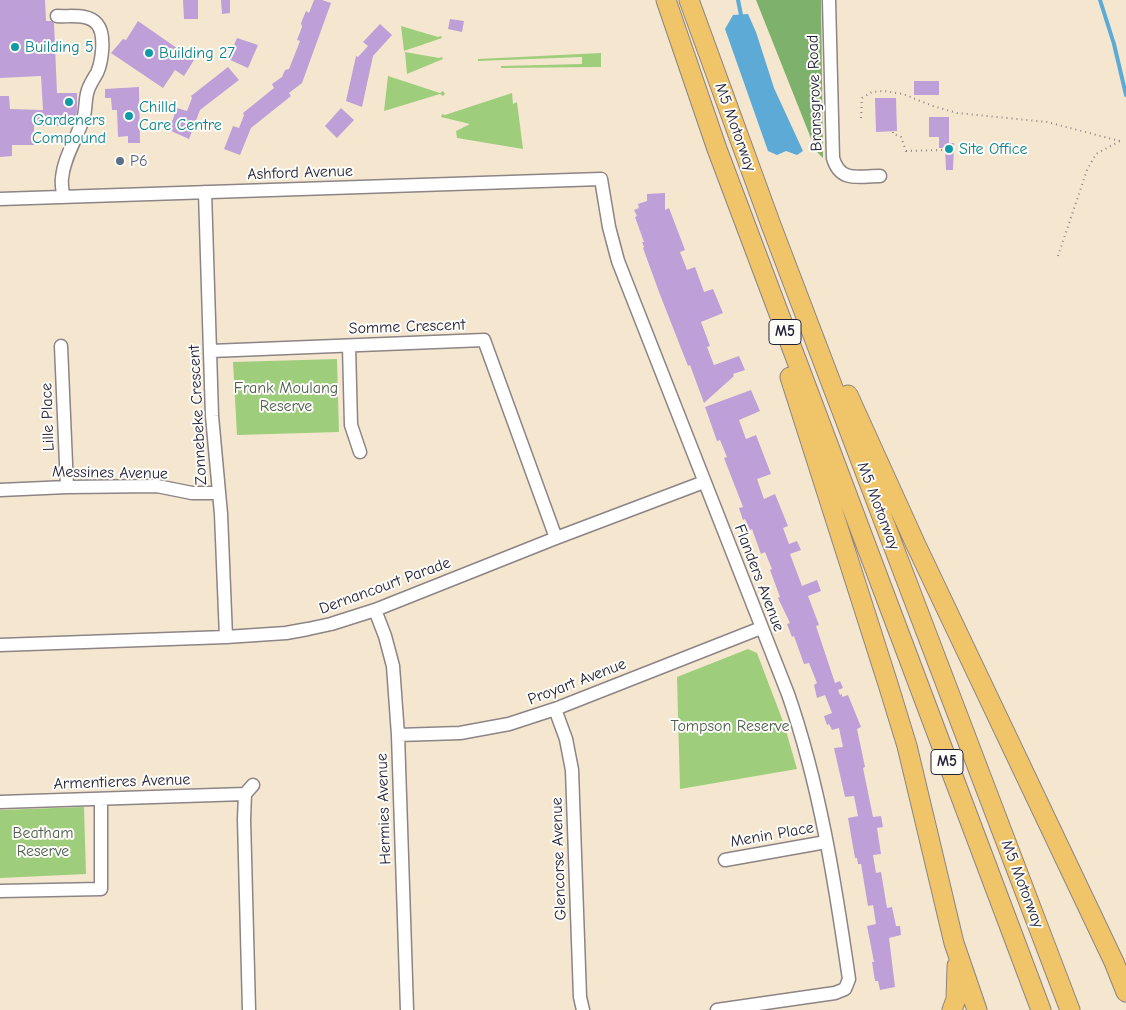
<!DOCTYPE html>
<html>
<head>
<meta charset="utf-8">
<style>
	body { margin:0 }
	canvas { display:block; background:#f5e7cf }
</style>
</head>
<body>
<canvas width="1126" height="1010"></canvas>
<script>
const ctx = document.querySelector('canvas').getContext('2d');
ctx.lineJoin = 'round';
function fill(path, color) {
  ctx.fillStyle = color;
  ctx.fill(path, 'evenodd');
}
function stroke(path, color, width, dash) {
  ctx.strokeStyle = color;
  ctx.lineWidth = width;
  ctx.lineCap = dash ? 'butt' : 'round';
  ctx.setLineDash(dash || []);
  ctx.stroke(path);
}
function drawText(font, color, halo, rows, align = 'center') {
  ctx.font = font + ' "Comic Neue",sans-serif';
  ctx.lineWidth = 4;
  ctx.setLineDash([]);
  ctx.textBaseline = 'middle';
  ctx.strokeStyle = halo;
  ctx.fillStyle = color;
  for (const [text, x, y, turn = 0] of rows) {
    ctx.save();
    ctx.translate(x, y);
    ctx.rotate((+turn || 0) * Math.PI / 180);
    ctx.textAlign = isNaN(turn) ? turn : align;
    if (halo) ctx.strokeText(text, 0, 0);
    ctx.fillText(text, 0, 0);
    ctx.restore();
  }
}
const green = new Path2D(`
	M401 26 438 37 441 36 442 38 404 51Z
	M405 52 439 58 442 57 443 59 407 74Z
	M601 53V67L501 68V66L582 64V57L478 61V59Z
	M388 76 440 93 443 91 445 94 443 96 440 94 384 111Z
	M512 93 513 104 517 102 523 149 457 138 456 131 470 124 441 117 442 114 445 115Z
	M337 359 339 432 237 435 233 362Z
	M748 649 757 653 784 724 797 769 680 789 677 677Z
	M84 807 86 874 0 878V810Z`);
const forest = new Path2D(`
	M756 0H821L823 158 816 151Z`);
const water = new Path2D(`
	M748 14 756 32 774 88 803 151 797 155 786 151 777 155 768 151 725 29 733 15Z`);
const stream = new Path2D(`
	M738 0 741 15
	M1100 0 1114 44 1126 95`);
const building = new Path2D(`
	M0 0H45L46 21H51L54 23 57 93H77V112L72 126H34V145H12V156L0 157V96H9L10 109 43 110 41 76 0 78Z
	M183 0H198V19H184Z
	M221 0H230V13L222 14Z
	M314 0H322L331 3 302 83 289 93 291 96 251 128 240 155 224 149 233 126 239 128 244 115 243 113 274 88 272 84 282 77 285 70 289 69 300 41 297 40 302 27 301 23 306 11 309 13Z
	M450 19 464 21 462 32 448 29Z
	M138 21 194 60 184 76 175 70 163 88 111 53 123 39 126 40Z
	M380 24 392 35 373 56 362 107 346 101 356 56 358 57 368 46 363 42Z
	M237 38 258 45 248 68 228 59Z
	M228 67 239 80 200 110 189 139 169 130 177 108 187 111 192 98 191 96Z
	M914 81H939V95H914Z
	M139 87 140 143H128V136L118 137 117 110H112L111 98H105V89Z
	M875 98H896L897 131 876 132Z
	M341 108 354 120 337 138 325 126Z
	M929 117H949V143H954L953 170H946L945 148H939V137H929Z
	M665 193V210L669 208 685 250 680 252 687 270 695 267 704 292 713 289 723 313 701 322 710 346 707 347 714 365 739 356 745 370 733 374 734 376 704 403 690 365 688 366 659 292 643 248 644 247 642 242H644L635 217 637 216 634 210 639 208 638 204 647 201V194Z
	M751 390 760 411 739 420 746 439 756 435 771 474 757 479 764 499 775 494 788 526 783 528 789 544 797 541 801 550 790 554 802 586 817 580 821 591 808 596 819 625 816 626 835 683 840 681 843 688 838 690 840 695 842 694V697L848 695 861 727 857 729 865 767 863 768 873 817 881 816 883 827 877 828 881 854 873 855 876 873 881 872 887 908 892 907 896 926H900L901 935 889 938 895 987 880 990 878 981H875L872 962H874L867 926 876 924 873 905 868 906 861 864H858L857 858H855L848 818 858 816 854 796 845 797 834 748 843 747 839 728 832 730 829 724 827 725 824 716 832 713 825 695 817 698 814 685 817 683 809 663 804 664 794 636 792 637 787 624 790 623 778 598 780 597 770 570 772 569 765 552 761 554 752 529 750 530 745 519 743 520 739 508 743 507 724 458 727 457 720 440 717 441 705 407Z`);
const path = new Path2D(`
	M861 118 862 98 872 92 884 91 903 94 933 106 957 113 1047 122 1120 141
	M893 132V134L901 137 907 154
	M906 151 945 150
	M1058 256 1087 170 1096 154 1120 141`);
const minor = new Path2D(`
	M829 0 833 158C840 183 859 176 880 176
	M57 16C70 17 88 13 97 24 106 34 102 62 97 73 94 78 90 84 88 90 85 98 86 108 84 116 78 137 64 156 62 178 61 184 63 191 63 197
	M205 192 212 416 221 514 226 637
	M0 199 601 179 609 227 618 261 788 694C820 786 835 883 849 979L845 989 835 993 717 1010
	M61 346 67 487
	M349 346 351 425 360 452
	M211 351 484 340 556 538
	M0 490 67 487 157 486 192 493H219
	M375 610 385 636 393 666 398 735 407 1010
	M0 645 226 637 286 633 308 629 331 624 375 610 556 538 704 482
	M555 709 566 739 572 770 580 997 583 1010
	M398 735 460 733 509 724 555 709 761 628
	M0 802 245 794
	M725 860 826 842
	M0 891 101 889V799
	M249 1010 244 819 245 794 253 785`);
const highway = new Path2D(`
	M666 0 717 149 1041 1010
	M689 0 771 225 1070 1010
	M790 377 888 684 907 746 924 817 954 943 977 1010
	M848 395 916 545 1114 962 1126 992
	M952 1010 956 999 957 966`);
const markers = [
	[15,47,5,"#0f9aa8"],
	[149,53,5,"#0f9aa8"],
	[69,102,5,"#0f9aa8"],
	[129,116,5,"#0f9aa8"],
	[949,149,5,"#0f9aa8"],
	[120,161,5,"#5c6f8a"]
];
const shields = [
	[785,332,32],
	[947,762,32]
];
const shieldNames = [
	["M5",785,332],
	["M5",947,762]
];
const cultureNames = [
	["Building 5",25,47],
	["Building 27",159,53],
	["Chilld",139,107],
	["Care Centre",139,125],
	["Gardeners",69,120,"center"],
	["Compound",69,138,"center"],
	["Site Office",959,149]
];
const streetNames = [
	["Bransgrove Road",815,93,-92],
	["M5 Motorway",735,127,70],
	["Ashford Avenue",300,173,-2],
	["Somme Crescent",407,327,-2],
	["Zonnebeke Crescent",198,415,-93],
	["Lille Place",48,417,-92],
	["Messines Avenue",110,473,1],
	["M5 Motorway",878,506,69],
	["Flanders Avenue",759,578,69],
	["Dernancourt Parade",385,586,-20],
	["Proyart Avenue",577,682,-21],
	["Armentieres Avenue",122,782,-2],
	["Hermies Avenue",384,809,-92],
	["Menin Place",772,835,-10],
	["Glencorse Avenue",559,859,-92],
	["M5 Motorway",1022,884,69]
];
const serviceNames = [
	["P6",130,161]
];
const parkNames = [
	["Frank Moulang",286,388],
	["Reserve",286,406],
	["Tompson Reserve",730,726],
	["Beatham",43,833],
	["Reserve",43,851]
];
fill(green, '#9ece7c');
fill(forest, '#7eb16c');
fill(water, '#5daad6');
stroke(stream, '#5daad6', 4);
fill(building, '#be9fd7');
stroke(minor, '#8c8485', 15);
stroke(highway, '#8c8485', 21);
stroke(path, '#8c8485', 2, [1, 4]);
stroke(minor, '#fff', 12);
stroke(highway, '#f0c469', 19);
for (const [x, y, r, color] of markers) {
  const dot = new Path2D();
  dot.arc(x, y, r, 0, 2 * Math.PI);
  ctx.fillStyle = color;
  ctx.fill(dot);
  stroke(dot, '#fdfcf7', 2);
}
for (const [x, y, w] of shields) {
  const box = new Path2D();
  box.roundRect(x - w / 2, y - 12.5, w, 25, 4);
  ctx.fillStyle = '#fdfcf7';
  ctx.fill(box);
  stroke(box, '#22223b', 1);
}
drawText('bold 15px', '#22223b', null, shieldNames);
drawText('16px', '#0d838f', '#fdfcf7', cultureNames, 'left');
drawText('16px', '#22223b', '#fdfcf7', streetNames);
drawText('16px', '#4e5e75', '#fdfcf7', serviceNames, 'left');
drawText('16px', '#4d5e52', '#fdfcf7', parkNames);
</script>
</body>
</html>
